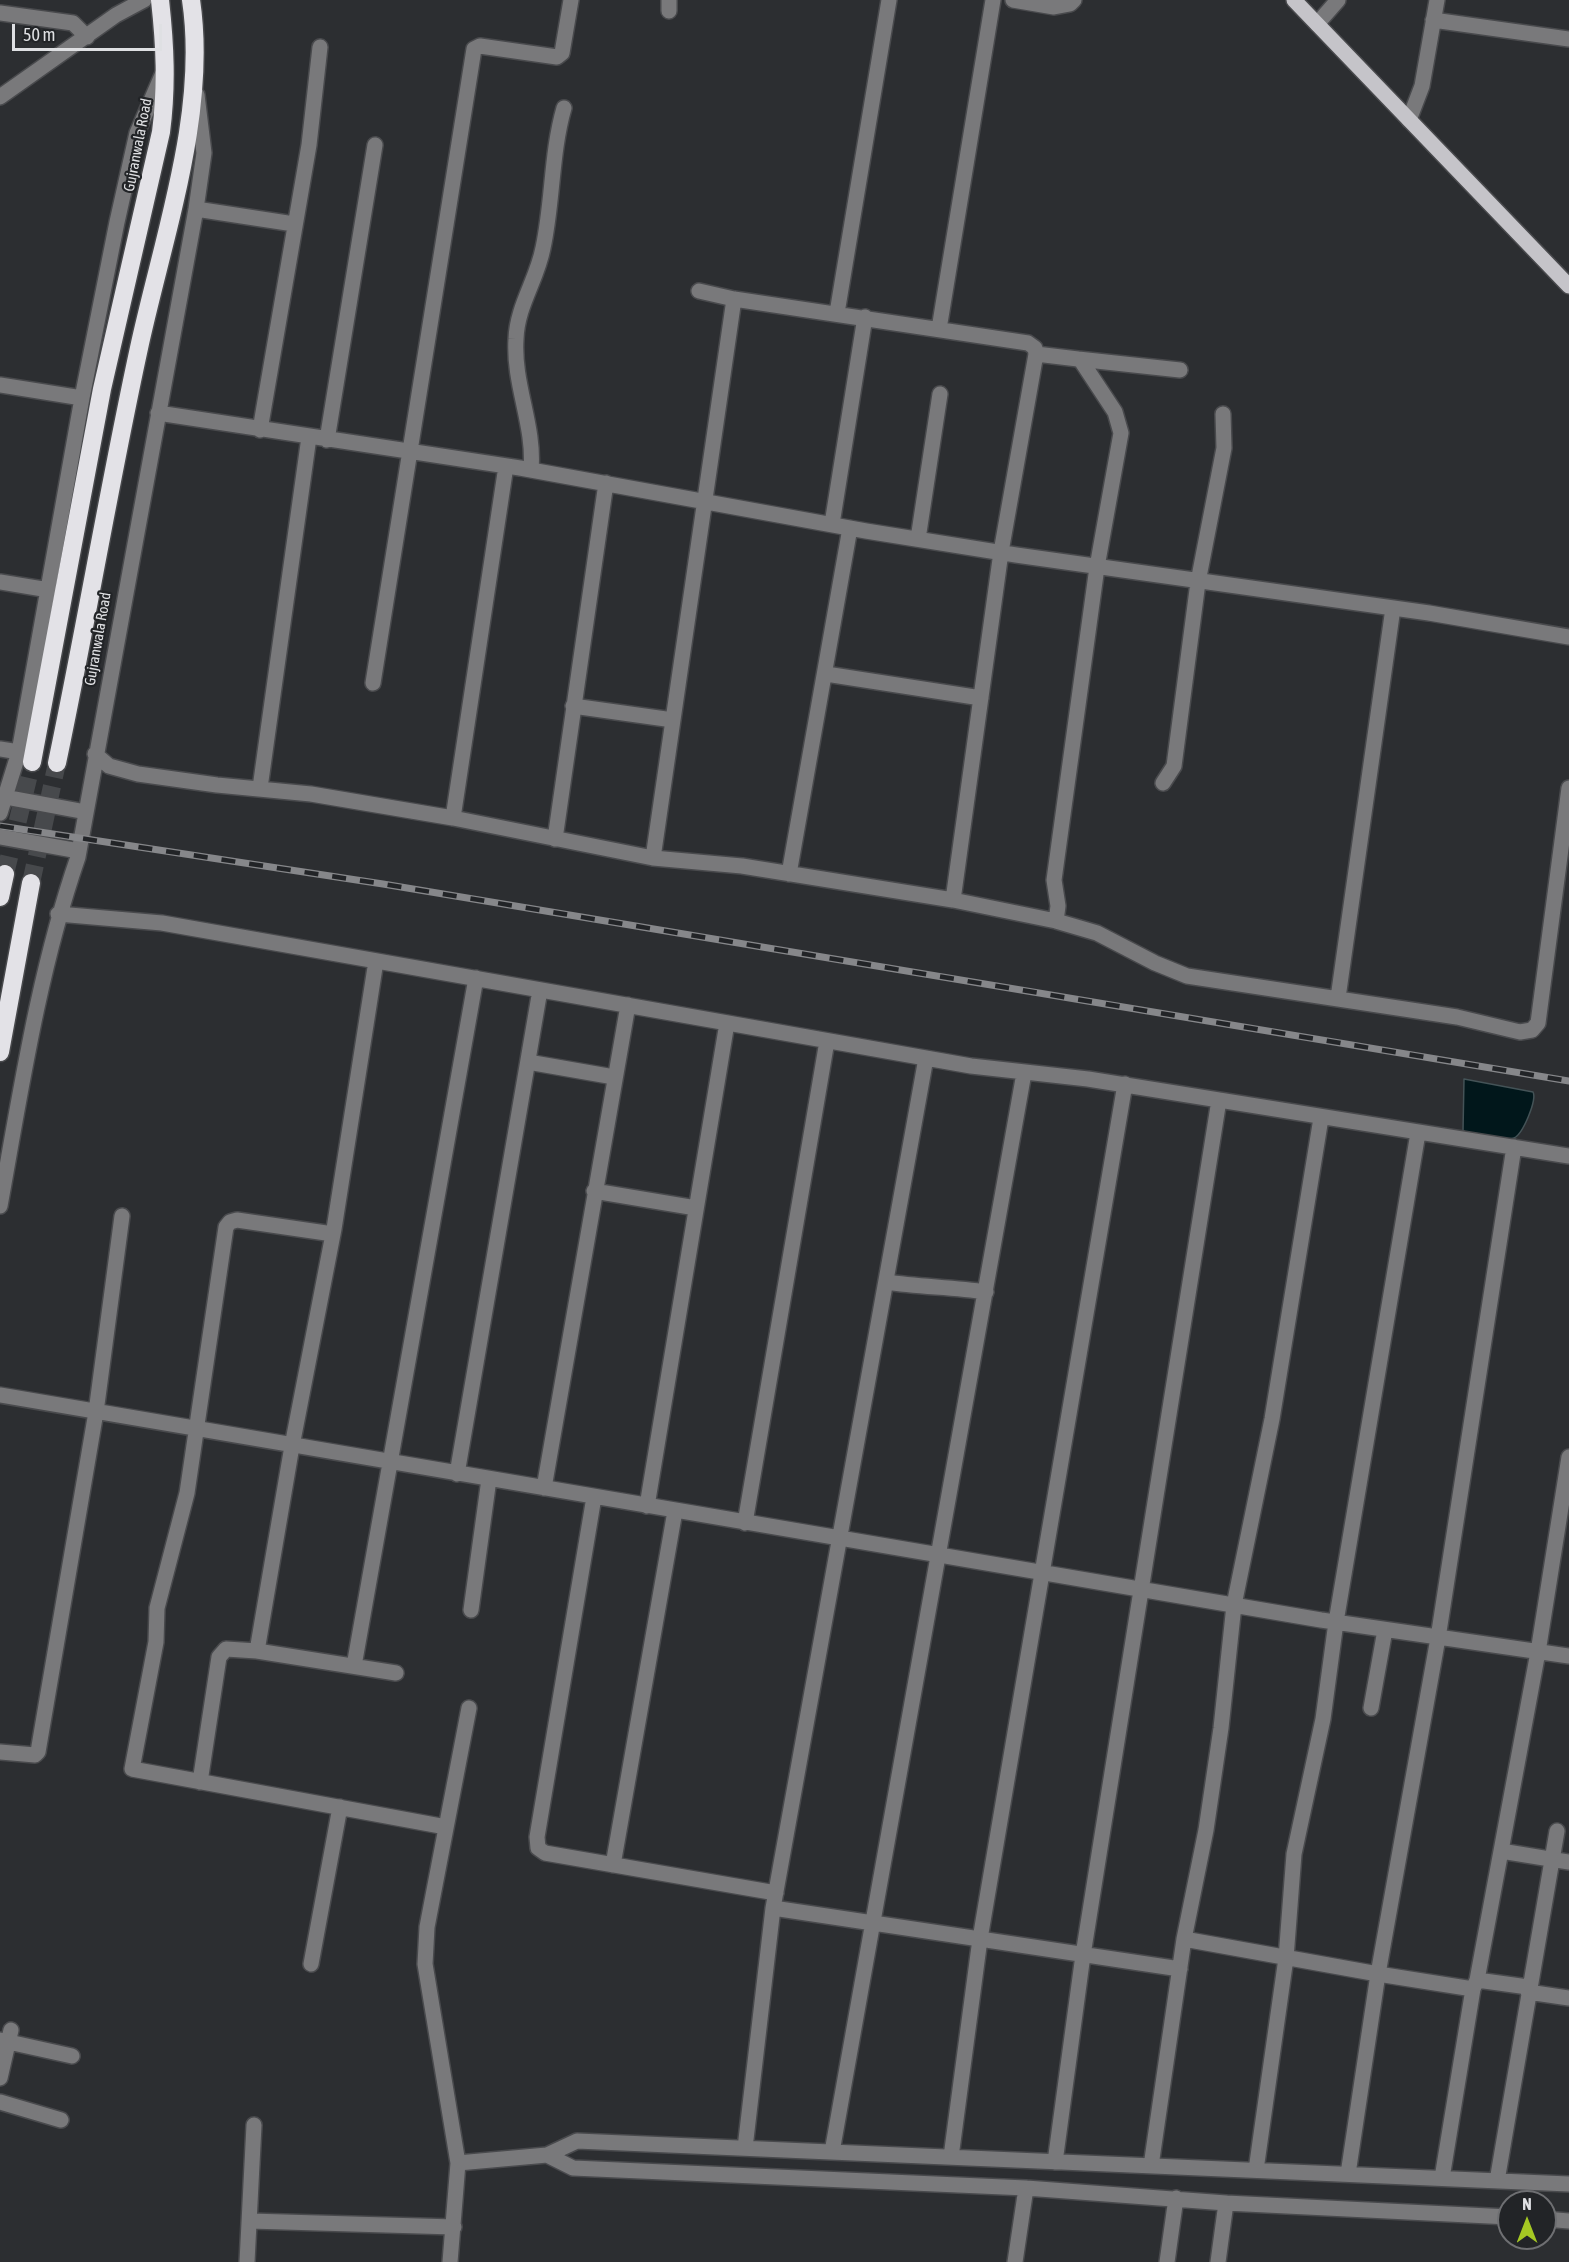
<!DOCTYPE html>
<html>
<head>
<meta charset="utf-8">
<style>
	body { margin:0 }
	#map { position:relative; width:1569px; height:2262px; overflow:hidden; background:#2c2e31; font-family:"Asap Condensed",sans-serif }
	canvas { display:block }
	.north { position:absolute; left:1497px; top:2190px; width:60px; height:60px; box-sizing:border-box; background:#222427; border:2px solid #6e6f72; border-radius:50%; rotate:0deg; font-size:16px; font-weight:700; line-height:24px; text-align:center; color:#dfe0e3 }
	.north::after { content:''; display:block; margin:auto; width:21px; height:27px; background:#a5c823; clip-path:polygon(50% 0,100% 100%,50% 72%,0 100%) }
	.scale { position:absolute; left:12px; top:24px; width:150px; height:27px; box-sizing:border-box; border:3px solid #dfe0e3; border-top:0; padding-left:8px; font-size:18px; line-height:21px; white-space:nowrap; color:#dfe0e3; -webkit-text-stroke:4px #222427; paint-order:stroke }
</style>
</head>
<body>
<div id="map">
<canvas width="1569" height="2262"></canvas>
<div class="north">N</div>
<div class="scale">50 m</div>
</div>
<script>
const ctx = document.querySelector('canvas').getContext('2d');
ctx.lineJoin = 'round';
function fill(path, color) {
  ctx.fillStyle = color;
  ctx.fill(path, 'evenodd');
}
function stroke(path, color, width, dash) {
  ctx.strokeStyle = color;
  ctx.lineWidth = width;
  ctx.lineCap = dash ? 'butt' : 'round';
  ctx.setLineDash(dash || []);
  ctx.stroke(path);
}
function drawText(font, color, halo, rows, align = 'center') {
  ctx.font = font + ' "Asap Condensed",sans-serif';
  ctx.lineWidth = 4.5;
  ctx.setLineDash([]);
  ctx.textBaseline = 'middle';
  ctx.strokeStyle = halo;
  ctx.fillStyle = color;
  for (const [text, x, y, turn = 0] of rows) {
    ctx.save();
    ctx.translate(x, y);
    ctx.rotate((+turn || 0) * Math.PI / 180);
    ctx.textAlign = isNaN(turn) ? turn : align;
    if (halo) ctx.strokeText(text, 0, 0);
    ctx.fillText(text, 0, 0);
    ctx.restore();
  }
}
const water = new Path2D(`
	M1464 1079 1533 1092C1537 1100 1523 1134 1514 1138 1508 1141 1469 1134 1463 1131Z`);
const highwayTunnel = new Path2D(`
	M5 874 32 762
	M31 883 57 763`);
const minor = new Path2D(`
	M1013 0 1054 7 1070 4 1074 0
	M669 11V0
	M0 13 73 23 87 37
	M1433 20 1569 39
	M1317 24 1338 0
	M0 97 116 15 144 0
	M1409 120 1422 86 1437 0
	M196 209 294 224
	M699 291 734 299 1028 343 1035 348 1036 354 1001 552 953 900
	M837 313 889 0
	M939 329 993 0
	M1036 354 1078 359 1082 362 1115 412 1121 433 1097 567 1054 880 1058 906 1056 921
	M1078 359 1180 370
	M0 385 82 398
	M158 413 520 468 866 531 1016 555 1429 613 1569 637
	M260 430 309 145 320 47
	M327 440 375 145
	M531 470C535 425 513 385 516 339 517 306 537 280 543 248 553 202 551 153 564 108
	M832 524 865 317
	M918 539 940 394
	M0 582 49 590
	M826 674 981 698
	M373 683 474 49 480 46 557 57 562 53 571 0
	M573 706 673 720
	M0 749 19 752
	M95 754 109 766 138 774 217 785 311 794 453 818 653 858 742 866 953 900 1056 921 1097 933 1155 963 1187 976 1457 1017 1520 1032 1532 1030 1538 1023 1569 788
	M1163 783 1174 766 1198 582 1224 448 1223 414
	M260 788 309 437
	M5 797 86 812
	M0 813 19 752 82 398 117 222 137 133 163 73
	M453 818 506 466
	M0 837 79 851
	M555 839 606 483
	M653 858 734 299
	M789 874 850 528
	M58 914 162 923 971 1066 1088 1079 1569 1156
	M1338 998 1393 608
	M528 1062 614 1077
	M594 1191 696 1208
	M0 1206C21 1089 39 970 78 857L196 209 204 153 197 95
	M333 1234 237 1220 230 1222 226 1227 187 1493 157 1608 156 1642 132 1769 446 1827
	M886 1282C920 1287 952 1287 986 1292
	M0 1395 1321 1620 1569 1656
	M457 1474 540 990
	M544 1488 628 1005
	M594 1497 537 1837 538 1848 545 1853 776 1893
	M647 1506 727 1023
	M745 1523 827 1041
	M471 1610 489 1479
	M257 1651 292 1446 334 1229 376 961
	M354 1666 476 978
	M1371 1708 1385 1630
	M0 1752 35 1755 38 1752 96 1412 122 1216
	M200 1782 219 1657 226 1649 257 1651 396 1673
	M1501 1851 1569 1862
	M613 1865 675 1511
	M773 1908 1180 1969
	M1184 1939 1378 1974 1473 1989
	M311 1964 340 1807
	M1477 1980 1528 1987
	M1528 1992 1569 1998
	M0 2040 72 2056
	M0 2078 11 2030
	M0 2102 61 2120
	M745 2148 773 1908 926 1058
	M832 2152 1024 1073
	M547 2155 573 2168 1026 2188 1226 2203 1509 2217
	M951 2157 980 1939 1125 1084
	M1055 2162 1083 1955 1219 1100
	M458 2163 547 2155 577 2141 1569 2184
	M1151 2166 1184 1939 1206 1830 1221 1728 1234 1605 1272 1419 1321 1118
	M1256 2170 1286 1958 1294 1854 1323 1719 1336 1622 1418 1133
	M1348 2174 1378 1974 1438 1638 1514 1147
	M1442 2178 1473 1989 1477 1980 1538 1652 1569 1457
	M1497 2181 1557 1831
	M1545 2219 1569 2221
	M250 2221 454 2227
	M247 2262 254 2125
	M450 2262 458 2163 425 1964 427 1927 469 1708
	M1015 2262 1026 2188
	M1167 2262 1176 2198
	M1218 2262 1226 2203`);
const major = new Path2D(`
	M1294 0 1569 286`);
const highway = new Path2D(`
	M32 762 102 389 161 132C167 86 165 45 160 0
	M57 763C86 625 109 486 139 348 163 237 208 113 191 0
	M0 897 5 874
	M0 1052 31 883`);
const rail = new Path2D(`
	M0 826 383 884 1569 1081`);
const streetNames = [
	["Gujranwala Road",138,145,-79],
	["Gujranwala Road",98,639,-80]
];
fill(water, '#01171b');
stroke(water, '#445357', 1.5);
stroke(highwayTunnel, '#47494c', 18, [18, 9]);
stroke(minor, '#494a4d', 18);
stroke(major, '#494a4d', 18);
stroke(highway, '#494a4d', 21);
stroke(minor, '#79797b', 15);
stroke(major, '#c5c4c9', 15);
stroke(highway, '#e3e2e7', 18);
stroke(rail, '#86878a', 7);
stroke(rail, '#222427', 4.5, [14]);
drawText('15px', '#dfe0e3', '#222427', streetNames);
</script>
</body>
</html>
